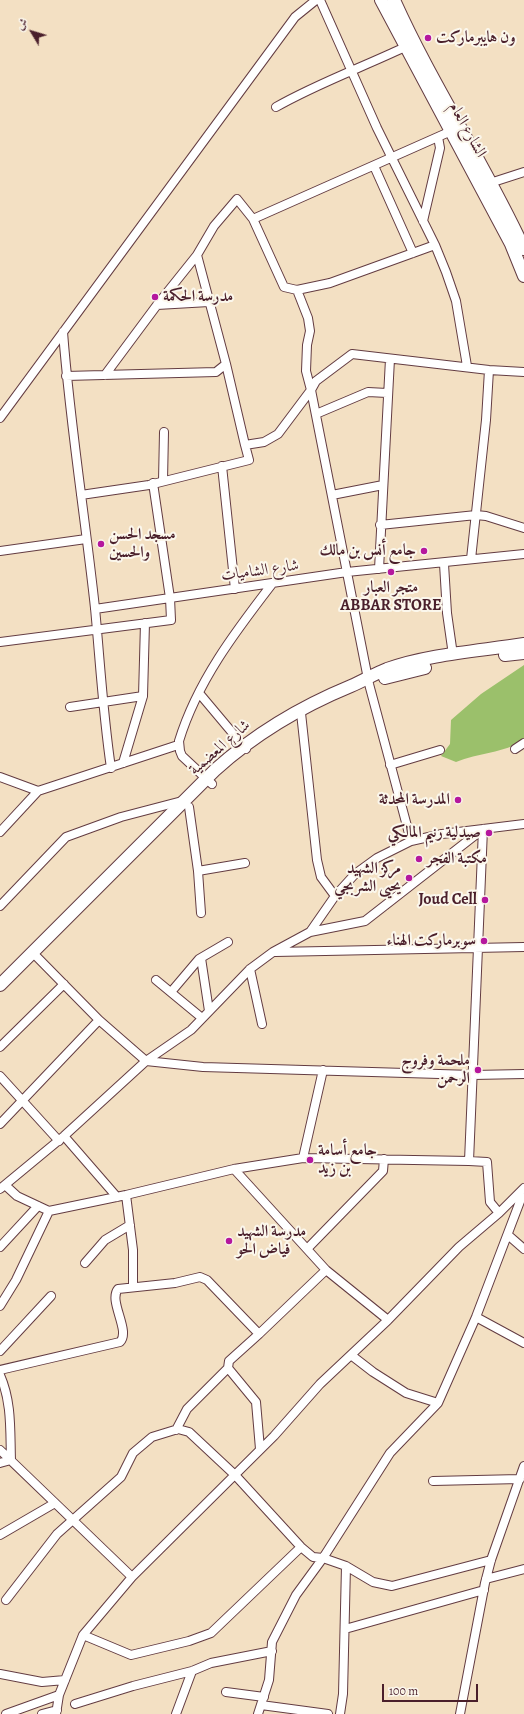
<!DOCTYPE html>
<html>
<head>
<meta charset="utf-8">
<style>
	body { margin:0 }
	#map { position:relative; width:524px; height:1714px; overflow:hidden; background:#f3e0c3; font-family:Alegreya,Amiri,serif }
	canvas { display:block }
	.north { position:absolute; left:12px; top:12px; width:40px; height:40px; -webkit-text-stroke:3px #fbf7ec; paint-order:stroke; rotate:308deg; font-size:11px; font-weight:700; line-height:16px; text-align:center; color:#4a1f2b }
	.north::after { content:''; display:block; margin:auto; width:14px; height:18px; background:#4a1f2b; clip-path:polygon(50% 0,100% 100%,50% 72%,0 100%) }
	.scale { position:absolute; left:382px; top:1684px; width:96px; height:18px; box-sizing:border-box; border:2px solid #4a1f2b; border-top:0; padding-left:5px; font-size:12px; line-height:14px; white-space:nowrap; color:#4a1f2b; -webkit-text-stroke:3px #fbf7ec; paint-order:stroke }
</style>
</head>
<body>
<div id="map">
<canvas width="524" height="1714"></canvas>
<div class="north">ش</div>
<div class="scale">100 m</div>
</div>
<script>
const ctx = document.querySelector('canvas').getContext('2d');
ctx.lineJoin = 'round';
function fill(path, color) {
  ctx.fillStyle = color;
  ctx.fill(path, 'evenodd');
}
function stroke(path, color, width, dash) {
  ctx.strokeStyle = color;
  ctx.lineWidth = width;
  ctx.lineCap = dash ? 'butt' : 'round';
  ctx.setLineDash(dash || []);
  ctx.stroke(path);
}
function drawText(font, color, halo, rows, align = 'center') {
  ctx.font = font + ' Alegreya,Amiri,serif';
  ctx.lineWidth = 4;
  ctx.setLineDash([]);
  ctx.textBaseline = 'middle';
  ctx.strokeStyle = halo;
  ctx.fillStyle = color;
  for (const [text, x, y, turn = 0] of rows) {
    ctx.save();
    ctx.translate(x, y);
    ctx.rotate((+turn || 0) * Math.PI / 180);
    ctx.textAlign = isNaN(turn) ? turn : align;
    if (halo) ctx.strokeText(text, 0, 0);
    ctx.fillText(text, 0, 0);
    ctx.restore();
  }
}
const green = new Path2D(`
	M524 665V740C504 753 478 753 456 762L441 756 450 744 451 720 481 694Z`);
const minor = new Path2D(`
	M320 0 377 128 435 245 446 272 456 301 467 366
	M276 107C316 84 363 67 405 47
	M374 166 413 253
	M490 183 524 172
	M253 219 449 132
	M423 221 440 148 438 137
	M297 290 330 283 435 245
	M157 305 209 302
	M63 332C70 424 85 516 95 608 100 661 103 714 111 768
	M226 364 245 445
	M105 375 157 305 197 255
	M66 376 216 372 226 364 197 255 214 226 237 199 253 219 284 287 297 290 308 318 310 331 307 345 306 371 311 390 278 434 264 442 245 445 249 460 149 485 81 495
	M316 414 368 392 387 393
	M0 418 295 17 316 0
	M222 466 235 589
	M163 481 164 432
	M332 495 383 485
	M380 525 476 515 486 516 524 528
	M0 551 86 539
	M471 559 486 420 489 370
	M444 564 447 613 453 655
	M379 569 390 359
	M95 609 347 572 524 554
	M0 642 171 620 170 598 153 483
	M199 693 246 749
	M70 707 143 696
	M301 713 317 860 321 877 335 896
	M515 749 524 743
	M123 763 143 696 145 623
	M390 765 440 750
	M0 777 38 791 178 745
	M212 784 182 756 180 751 179 741C197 682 235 632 272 584
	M189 807 198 871 201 913
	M0 832 38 791
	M411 841 369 684 311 390 316 381 352 354 489 370 524 372
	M198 871 245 863
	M0 906 66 837 121 817 182 801
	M310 932 365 921 483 829
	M275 952 524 947
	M37 957 99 1020 146 1061 203 1067 473 1075 524 1074
	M201 958 209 1011
	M250 969 262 1024
	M156 980 202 1018
	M171 992 199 959 228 942
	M0 1047 64 984
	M0 1076 59 1141
	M0 1124 99 1020
	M64 1136 117 1197
	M303 1158 323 1070
	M469 1161 487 1162 490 1202 499 1213
	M234 1169 326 1270
	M5 1185 17 1196 49 1211 126 1195 234 1169 303 1158 469 1161 483 829
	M0 1189 64 1136 146 1061 191 1030 250 969 273 952 310 932 335 896 355 874 377 858 411 841 442 834 524 824
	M126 1195 133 1250V1287
	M508 1235 524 1249
	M0 1247 38 1206
	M307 1249 383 1171 384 1159
	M85 1263 105 1240 130 1225
	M0 1306 16 1280 49 1211
	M476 1317 524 1343
	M259 1334 229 1361 228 1368 256 1402 260 1449
	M0 1351 51 1296
	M351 1355 373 1372 406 1393 438 1403
	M0 1370 120 1342C131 1331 108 1301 118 1289L175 1283 200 1277 207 1280 259 1334 326 1270 388 1320
	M0 1375C12 1402 10 1431 11 1460L0 1463
	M176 1430 187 1409 228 1368
	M0 1450 132 1577
	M433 1481 520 1479
	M0 1535 55 1503
	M486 1579 524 1569
	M6 1600 57 1534 121 1477 133 1453 152 1437 178 1429 189 1432 235 1475 301 1547 313 1557 323 1558 346 1566 373 1582 392 1586 491 1560
	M345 1629 484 1590
	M83 1635 131 1655 189 1641 211 1633 301 1547
	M0 1674 42 1682 65 1680
	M226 1692 264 1697
	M75 1704 133 1686 192 1671 211 1663 272 1651
	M261 1705 328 1714
	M6 1714 59 1695
	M42 1714 57 1710
	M56 1714 59 1695 83 1635 132 1577 274 1436 320 1384 388 1320 459 1247 499 1213 524 1188
	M176 1714 192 1671
	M258 1714 269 1680 272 1642 296 1595 323 1558 390 1453 438 1403 476 1317 524 1191
	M340 1714 343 1694 346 1566
	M460 1714 485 1583 491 1560 524 1466`);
const primary = new Path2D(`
	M381 0 511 244 524 276
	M394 0C432 85 485 164 524 249
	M505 655 524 653
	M385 678 425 668
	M0 985 215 770C256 733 300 707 351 686 363 681 374 674 387 669 429 654 480 651 524 644`);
const markers = [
	[428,38,4,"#b5179e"],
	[155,297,4,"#b5179e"],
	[101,544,4,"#b5179e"],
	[424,551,4,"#b5179e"],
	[391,572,4,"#b5179e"],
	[458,800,4,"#b5179e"],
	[489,833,4,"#b5179e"],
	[419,859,4,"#b5179e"],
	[409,878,4,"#b5179e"],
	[485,900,4,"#b5179e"],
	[484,941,4,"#b5179e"],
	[478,1070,4,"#b5179e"],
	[310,1160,4,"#b5179e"],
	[229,1241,4,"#b5179e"]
];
const poiNames = [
	["ون هايبرماركت",436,38,"left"],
	["مدرسة الحكمة",163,297,"left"],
	["مسجد الحسن",109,535,"left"],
	["والحسين",109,553,"left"],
	["جامع أنس بن مالك",416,551],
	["متجر العبار",391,588,"center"],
	["ABBAR STORE",391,606,"center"],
	["المدرسة المحدثة",450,800],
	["صيدلية رنيم المالكي",481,833],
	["مكتبة الفجر",427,859,"left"],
	["مركز الشهيد",401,869],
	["يحيى الشربجي",401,887],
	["Joud Cell",477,900],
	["سوبرماركت الهناء",476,941],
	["ملحمة وفروج",470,1061],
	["الرحمن",470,1079],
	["جامع أسامة",318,1151,"left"],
	["بن زيد",318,1169,"left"],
	["مدرسة الشهيد",237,1232,"left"],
	["فياض الحو",237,1250,"left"]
];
const streetNames = [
	["الشارع العام",467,130,61],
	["شارع الشاميات",260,571,-8],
	["شارع المعضمية",220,748,-41]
];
fill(green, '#9bc06b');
stroke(minor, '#633c42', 10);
stroke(primary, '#633c42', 14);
stroke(minor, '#fff', 8);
stroke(primary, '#fff', 12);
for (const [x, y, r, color] of markers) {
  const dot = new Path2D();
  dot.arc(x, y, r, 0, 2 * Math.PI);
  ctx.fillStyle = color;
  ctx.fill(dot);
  stroke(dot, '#fbf7ec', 1.5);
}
drawText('bold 16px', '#4a1f2b', '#fbf7ec', poiNames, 'right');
drawText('16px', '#4a1f2b', '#fbf7ec', streetNames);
</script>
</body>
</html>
